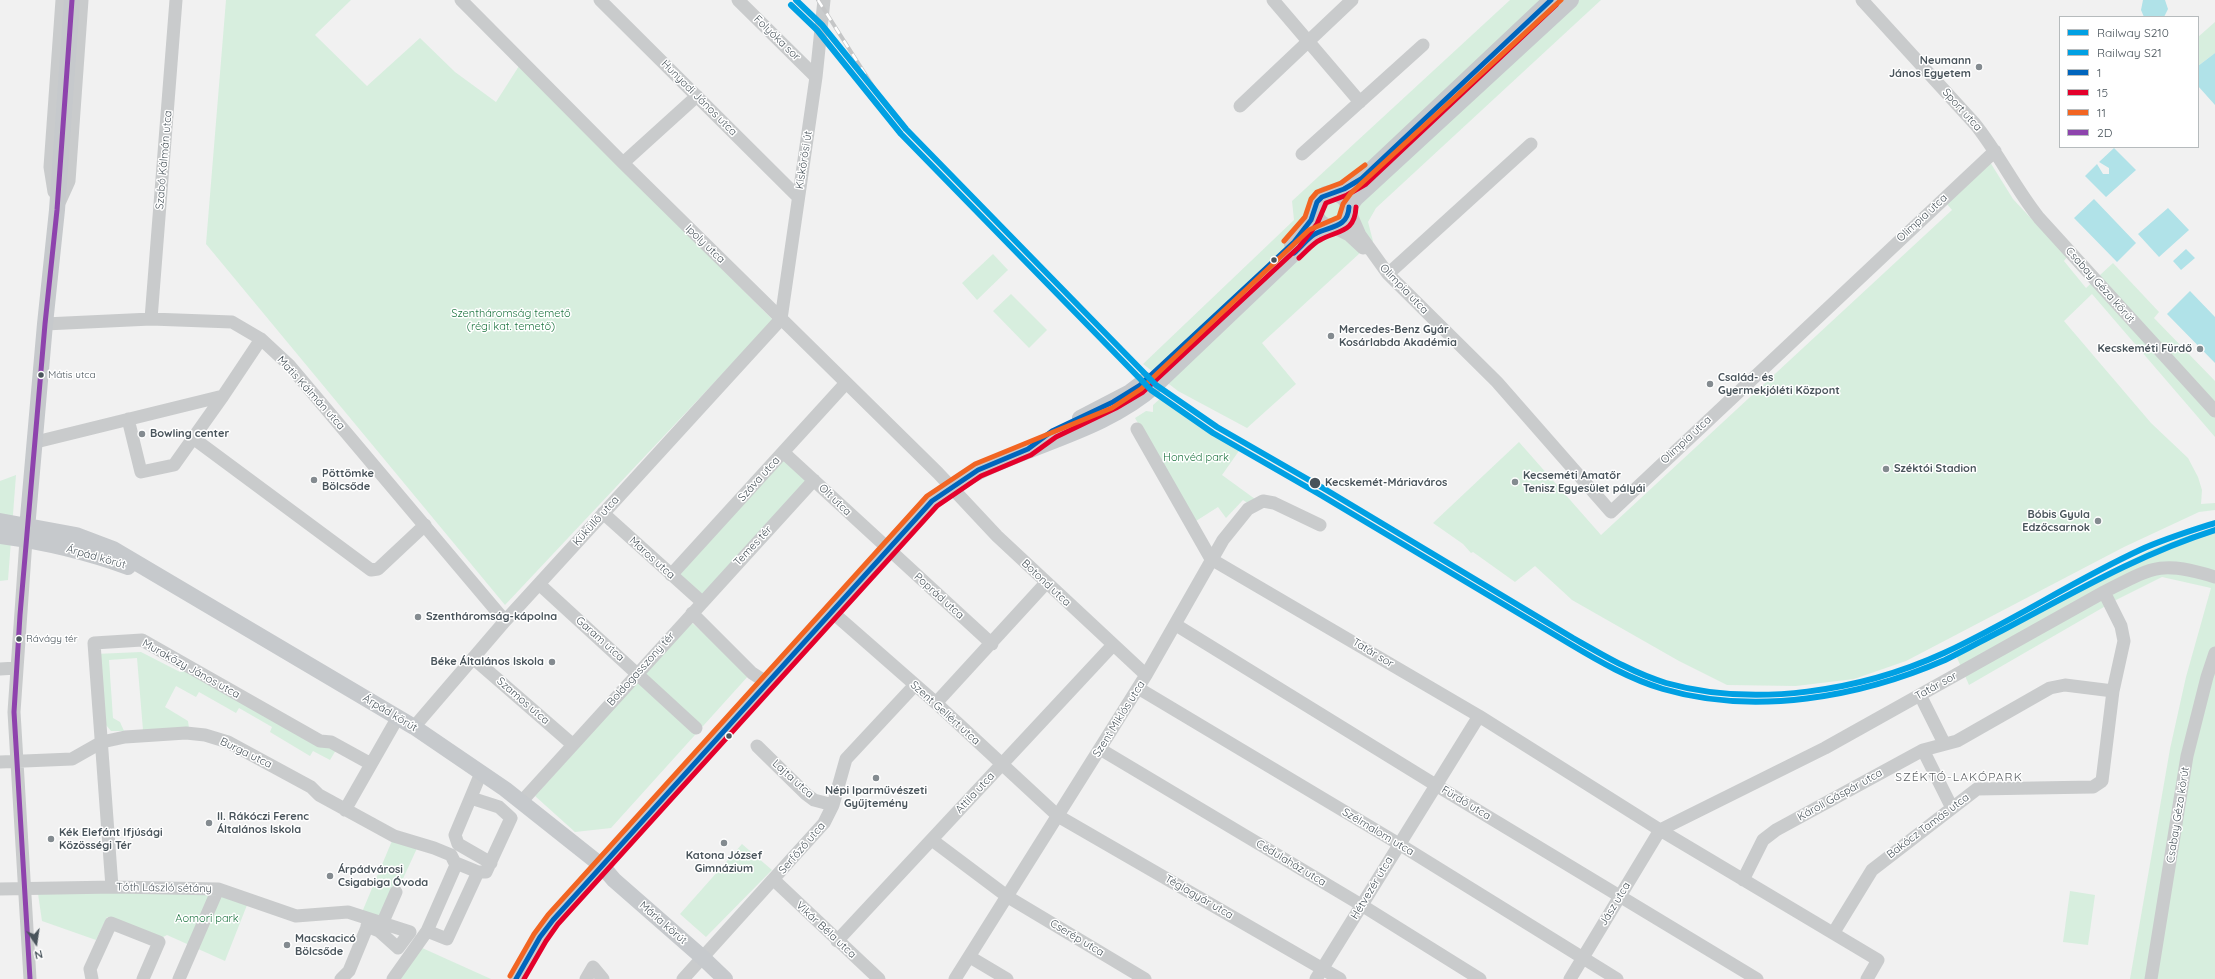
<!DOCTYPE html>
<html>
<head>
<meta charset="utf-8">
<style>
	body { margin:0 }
	#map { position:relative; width:2215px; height:979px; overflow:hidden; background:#f1f1f1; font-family:Quicksand,sans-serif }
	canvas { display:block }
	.legend { position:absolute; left:2059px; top:16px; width:140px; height:132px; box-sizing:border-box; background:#fff; border:1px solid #b6bbbd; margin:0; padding:5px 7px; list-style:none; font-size:12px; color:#49545b }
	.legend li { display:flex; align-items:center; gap:8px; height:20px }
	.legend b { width:20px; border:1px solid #b6bbbd }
	.north { position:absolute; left:16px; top:923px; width:40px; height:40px; -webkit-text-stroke:3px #fff; paint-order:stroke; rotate:167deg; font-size:11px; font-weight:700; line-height:16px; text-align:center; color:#49545b }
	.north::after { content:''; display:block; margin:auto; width:14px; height:18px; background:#49545b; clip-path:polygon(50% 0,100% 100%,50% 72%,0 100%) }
</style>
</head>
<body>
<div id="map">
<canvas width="2215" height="979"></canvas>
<ul class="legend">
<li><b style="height:5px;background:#00a0e3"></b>Railway S210</li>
<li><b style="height:5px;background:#00a0e3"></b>Railway S21</li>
<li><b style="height:5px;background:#0065bd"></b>1</li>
<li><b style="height:5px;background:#e4002b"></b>15</li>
<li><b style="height:5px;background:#f26522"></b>11</li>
<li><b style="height:5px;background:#8e44ad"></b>2D</li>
</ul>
<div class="north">N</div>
</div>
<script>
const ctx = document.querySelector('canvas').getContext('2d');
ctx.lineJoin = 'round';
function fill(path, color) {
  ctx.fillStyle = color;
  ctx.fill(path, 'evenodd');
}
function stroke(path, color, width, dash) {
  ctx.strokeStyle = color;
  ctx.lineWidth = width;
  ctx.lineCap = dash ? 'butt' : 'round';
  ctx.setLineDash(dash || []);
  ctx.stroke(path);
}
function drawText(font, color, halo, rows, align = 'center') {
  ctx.font = font + ' Quicksand,sans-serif';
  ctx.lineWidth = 3;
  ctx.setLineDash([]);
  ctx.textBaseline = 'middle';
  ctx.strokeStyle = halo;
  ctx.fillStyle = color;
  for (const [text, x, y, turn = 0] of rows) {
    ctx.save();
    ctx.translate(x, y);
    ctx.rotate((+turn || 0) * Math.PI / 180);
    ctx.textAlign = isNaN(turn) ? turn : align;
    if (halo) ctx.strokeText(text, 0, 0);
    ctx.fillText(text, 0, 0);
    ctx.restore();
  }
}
const green = new Path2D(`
	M226 0H351L315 35 367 86 420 38 455 72 496 102 519 66 773 320 505 605 206 244Z
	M1510 0H1601L1376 208 1368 222 1373 241 1262 343 1296 384 1247 428 1178 391 1143 364 1294 220 1292 201Z
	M2215 22V53L2198 66V37Z
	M1985 154 2013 199 2067 257 2064 261 2086 288 2113 263 2159 312 2154 318 2215 381V437L2092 294 2064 321 2151 423 2188 458 2198 477 2202 490 2201 504 2215 503V510L2199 512 2124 547 1906 661 1854 679 1796 686 1727 685 1679 661 1572 600 1535 566 1515 582 1473 552 1471 553 1463 544 1433 523 1519 442 1601 535 1952 210 1941 197Z
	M993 254 1008 270 977 300 962 283Z
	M1011 294 1047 330 1029 348 993 311Z
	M1161 398 1241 448 1222 475 1255 499 1249 504 1243 500 1226 518 1218 507 1196 521 1135 418 1146 411 1153 412V405Z
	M783 458 807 481 701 598 676 576Z
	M16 475 8 580 0 581V481Z
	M2215 529V979H2130L2170 749 2186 677 2211 588 2162 577 2116 600 1969 685 1954 651 2148 551 2186 536Z
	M691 622 750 674 611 828 575 832 535 796Z
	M141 652 180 672 186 670 336 750 330 760 313 751 310 756 270 732 272 727 239 708 236 713 199 692 196 697 176 686 165 707 188 721 189 728 143 730 137 658 109 660 113 718 120 722 124 731H111L106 725 95 654Z
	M394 836 419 844 382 924 360 917Z
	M742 844 772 870 706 937 680 914Z
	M37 887 196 889 249 900 225 961 167 935 161 938 107 917 96 940 42 921Z
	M2070 891 2095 895 2088 945 2063 942Z
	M420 947 491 979H397Z`);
const water = new Path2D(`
	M2143 0H2165L2168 9 2164 17H2144L2141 10Z
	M2215 53V105L2198 86V66Z
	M2114 148 2136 170 2106 197 2085 176 2097 164 2103 174H2109V168L2099 162Z
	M2094 199 2136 243 2117 262 2074 218Z
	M2168 208 2189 230 2159 257 2138 234Z
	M2186 249 2195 258 2181 270 2173 261Z
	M2190 291 2215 317V363L2167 314Z`);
const minor = new Path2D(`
	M461 0 623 163 938 473 997 536 1146 675
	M600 0 798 197
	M738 0 816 77
	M1273 0 1360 102
	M1862 0 1975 124C1999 154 2015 188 2039 218L2215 411
	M1240 106 1352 0
	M1302 154 1423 45
	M623 163 697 96
	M54 192 50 167 62 0
	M60 201 69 181 82 0
	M1349 210 1360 235 1388 274 1497 382 1611 512 1995 151
	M1333 227 1349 235 1363 248
	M1388 274 1531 144
	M151 319 176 0
	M781 319 816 77 824 0
	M45 324 151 319 232 322 261 339 289 365 505 621
	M128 419 141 472 174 465 223 396 261 339
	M1137 429 1211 559 1479 716 1660 830 1878 960 1867 979
	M193 438 371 570 378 569 425 525
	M36 442 223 396
	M783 452 992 644
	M603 513 702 602
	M26 540 14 712 30 979
	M671 575 846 383
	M539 584 696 728
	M831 611 936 703 1058 816 1340 979
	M692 613 752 673 766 682
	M1176 625 1434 784 1757 979
	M473 658 572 744
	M0 669 16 668
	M1138 688 1399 844 1617 979
	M1920 695 1944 743
	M936 703 1046 583
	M414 727 505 621 781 319
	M757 746 806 794 814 800 833 805
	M1100 749 1363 906 1480 979
	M1923 750 1952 808
	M0 762 72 759 102 742 125 737 186 733 205 735 228 742 311 787 319 795 394 836 434 848 451 855 456 865 427 931 393 979
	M481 773 455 835 458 844 491 863
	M522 801 814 480
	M345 810 398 717
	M1660 830 1825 748 2104 592C2153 567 2160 560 2215 577
	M932 840 1008 897 1145 979
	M456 863 478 872H486L511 818 499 807 471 798
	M774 880 879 979
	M1743 880 1763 840 1776 830 1923 750 1957 741 2050 688 2065 685 2113 691
	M112 887 94 643 142 640 320 741 331 742 371 764
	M0 889 115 887 218 889 296 916 348 912 410 932 398 948 379 931 367 926
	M382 924 396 892
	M427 931 447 939 478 872
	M1834 932 1872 870 1977 789 2093 787 2102 781 2113 691 2124 641 2121 626 2104 592
	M837 941 1113 645
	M970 957 1007 979
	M92 979 90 969 111 923 159 942 143 979
	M179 979 218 889
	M341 979 349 971 370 920
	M516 979 540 937 602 866
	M586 979 593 967 603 979
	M683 979 824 823 833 805 846 759 915 685
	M955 979 1146 675 1223 540 1248 509 1263 501 1274 503 1320 525
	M1316 979 1479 716
	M1570 979 1660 830
	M2151 979 2187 756 2207 677 2215 653`);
const major = new Path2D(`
	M1315 210a17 17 0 1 1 34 0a17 17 0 1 1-34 0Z
	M1334 194 1361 179 1551 0
	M1349 207 1356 198 1571 0
	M1292 244 1306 227 1315 211
	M1080 418 1130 392 1146 380
	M0 521 76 535 113 549 414 727 505 789 602 866 614 880 702 957 725 979
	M0 536C44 542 87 552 128 567
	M26 540 45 324 57 210 72 0
	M602 866 932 501C999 447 1092 442 1156 385L1304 244 1314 235 1330 227`);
const rail = new Path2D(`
	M818 0 874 88`);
const bus1 = new Path2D(`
	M1294 253C1301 247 1307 239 1315 234 1330 226 1348 228 1349 207
	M516 979 540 937 553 920 932 501 978 470 1028 449 1052 431 1113 402 1139 386 1294 242 1311 220 1317 202 1322 197 1344 189 1361 179 1551 0`);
const bus2 = new Path2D(`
	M1299 258C1306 252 1312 244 1320 240 1338 230 1355 233 1356 207
	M524 979 546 941 558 924 937 506 981 476 1031 455 1056 437 1116 408 1143 392 1299 247 1317 224 1326 203 1347 195 1366 184 1556 5`);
const bus3 = new Path2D(`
	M1284 241 1305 217 1311 199 1317 192 1341 183 1365 165
	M510 976 534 934 548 915 927 496 975 464 1112 408 1141 389 1309 230 1339 217 1343 204 1351 193 1561 0`);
const bus4 = new Path2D(`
	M30 979 14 712 20 615 45 324 57 210 72 0`);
const rail1 = new Path2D(`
	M796 0 822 25 906 129 1156 385 1217 427 1323 488 1573 638C1603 655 1633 673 1666 683 1755 708 1861 691 1944 653 2011 622 2073 581 2140 550 2164 539 2190 531 2215 523`);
const rail2 = new Path2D(`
	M791 5 817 30 901 134 1151 390 1213 433 1319 494 1570 644C1600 662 1630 679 1663 689 1755 716 1860 697 1945 660 1964 651 1983 640 2001 631 2071 594 2139 554 2215 530`);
const markers = [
	[1979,67,4,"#848b90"],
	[1274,260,3.5,"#49545b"],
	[1331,336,4,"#848b90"],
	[2200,349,4,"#848b90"],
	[41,375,3.5,"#49545b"],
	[1710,384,4,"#848b90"],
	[142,434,4,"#848b90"],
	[1886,469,4,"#848b90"],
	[314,480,4,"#848b90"],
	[1515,482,4,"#848b90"],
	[1315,483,6,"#49545b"],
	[2098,521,4,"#848b90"],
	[418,617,4,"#848b90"],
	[19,639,3.5,"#49545b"],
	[552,662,4,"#848b90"],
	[729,736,3.5,"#49545b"],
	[876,778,4,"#848b90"],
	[209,823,4,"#848b90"],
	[51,839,4,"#848b90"],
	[724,843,4,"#848b90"],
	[330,876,4,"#848b90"],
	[287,945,4,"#848b90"]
];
const busNames = [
	["Mátis utca",48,375],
	["Rávágy tér",26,639]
];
const streetNames = [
	["Folyóka sor",777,38,44],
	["Hunyadi János utca",699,98,45],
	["Sport utca",1962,110,48],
	["Szabó Kálmán utca",164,160,-85],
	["Kiskőrösi út",804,160,-81],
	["Olimpia utca",1922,218,-43],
	["Ipoly utca",705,244,44],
	["Csabay Géza körút",2100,285,48],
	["Olimpia utca",1404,289,46],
	["Matis Kálmán utca",311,393,48],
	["Olimpia utca",1686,440,-43],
	["Száva utca",759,479,-48],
	["Olt utca",835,500,44],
	["Küküllő utca",596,521,-48],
	["Temes tér",753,546,-47],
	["Árpád körút",96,557,16],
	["Maros utca",652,558,42],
	["Botond utca",1046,583,43],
	["Poprád utca",939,596,42],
	["Garam utca",600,639,42],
	["Tatár sor",1373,653,31],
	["Muraközy János utca",191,669,29],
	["Boldogasszony tér",641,669,-48],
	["Tatár sor",1936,686,-29],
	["Szamos utca",523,701,41],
	["Árpád körút",390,713,31],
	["Szent Gellért utca",945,713,42],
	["Szent Miklós utca",1119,719,-58],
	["Burga utca",246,753,26],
	["Lajta utca",793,779,42],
	["Attila utca",975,793,-47],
	["Károli Gáspár utca",1840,795,-29],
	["Fürdő utca",1466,803,31],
	["Csabay Géza körút",2178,815,-81],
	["Bakócz Tamás utca",1928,826,-37],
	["Szélmalom utca",1378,832,31],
	["Serfőző utca",802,848,-49],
	["Cédulaház utca",1291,863,31],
	["Tóth László sétány",164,888,1],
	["Hétvezér utca",1372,888,-59],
	["Téglagyár utca",1199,897,30],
	["Jász utca",1615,904,-59],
	["Mária körút",663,923,41],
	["Vikár Béla utca",826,930,43],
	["Cserép utca",1077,938,31]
];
const poiNames = [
	["Neumann",1971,61,"right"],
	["János Egyetem",1971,74,"right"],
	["Mercedes-Benz Gyár",1339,330],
	["Kosárlabda Akadémia",1339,343],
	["Kecskeméti Fürdő",2192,349,"right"],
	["Család- és",1718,378],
	["Gyermekjóléti Központ",1718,391],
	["Bowling center",150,434],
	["Széktói Stadion",1894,469],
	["Pöttömke",322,474],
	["Bölcsőde",322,487],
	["Kecseméti Amatőr",1523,476],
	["Tenisz Egyesület pályái",1523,489],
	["Bóbis Gyula",2090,515,"right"],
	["Edzőcsarnok",2090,528,"right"],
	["Szentháromság-kápolna",426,617],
	["Béke Általános Iskola",544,662,"right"],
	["Népi Iparművészeti",876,791,"center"],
	["Gyűjtemény",876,804,"center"],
	["II. Rákóczi Ferenc",217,817],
	["Általános Iskola",217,830],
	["Kék Elefánt Ifjúsági",59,833],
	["Közösségi Tér",59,846],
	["Katona József",724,856,"center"],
	["Gimnázium",724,869,"center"],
	["Árpádvárosi",338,870],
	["Csigabiga Óvoda",338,883],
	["Macskacicó",295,939],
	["Bölcsőde",295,952]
];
const parkNames = [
	["Szentháromság temető",511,314],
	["(régi kat. temető)",511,327],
	["Honvéd park",1196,458],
	["Aomori park",207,919]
];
const stopNames = [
	["Kecskemét-Máriaváros",1325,483]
];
const neighbourhoodNames = [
	["SZÉKTÓ-LAKÓPARK",1959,777]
];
fill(green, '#d7eede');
fill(water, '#b0e2e8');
stroke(minor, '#c9cbcc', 13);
stroke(major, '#c6c9cc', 16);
stroke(rail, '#c5c6c7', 4);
stroke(rail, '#fff', 2.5, [8]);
stroke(bus1, '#0065bd', 5);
stroke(bus2, '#e4002b', 5);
stroke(bus3, '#f26522', 5);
stroke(bus4, '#8e44ad', 5);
stroke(rail1, '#00a0e3', 6);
stroke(rail2, '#00a0e3', 6);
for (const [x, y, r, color] of markers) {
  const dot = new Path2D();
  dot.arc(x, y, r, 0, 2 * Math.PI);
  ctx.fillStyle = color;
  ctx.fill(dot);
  stroke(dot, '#fff', 1.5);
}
drawText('10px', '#49545b', '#fff', busNames, 'left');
drawText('11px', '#49545b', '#fff', streetNames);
drawText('bold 11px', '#49545b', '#fff', poiNames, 'left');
drawText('11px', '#207643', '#fff', parkNames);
drawText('bold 11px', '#49545b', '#fff', stopNames, 'left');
ctx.letterSpacing = '1px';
drawText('12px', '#5d6164', '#fff', neighbourhoodNames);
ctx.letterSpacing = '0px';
</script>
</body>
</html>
